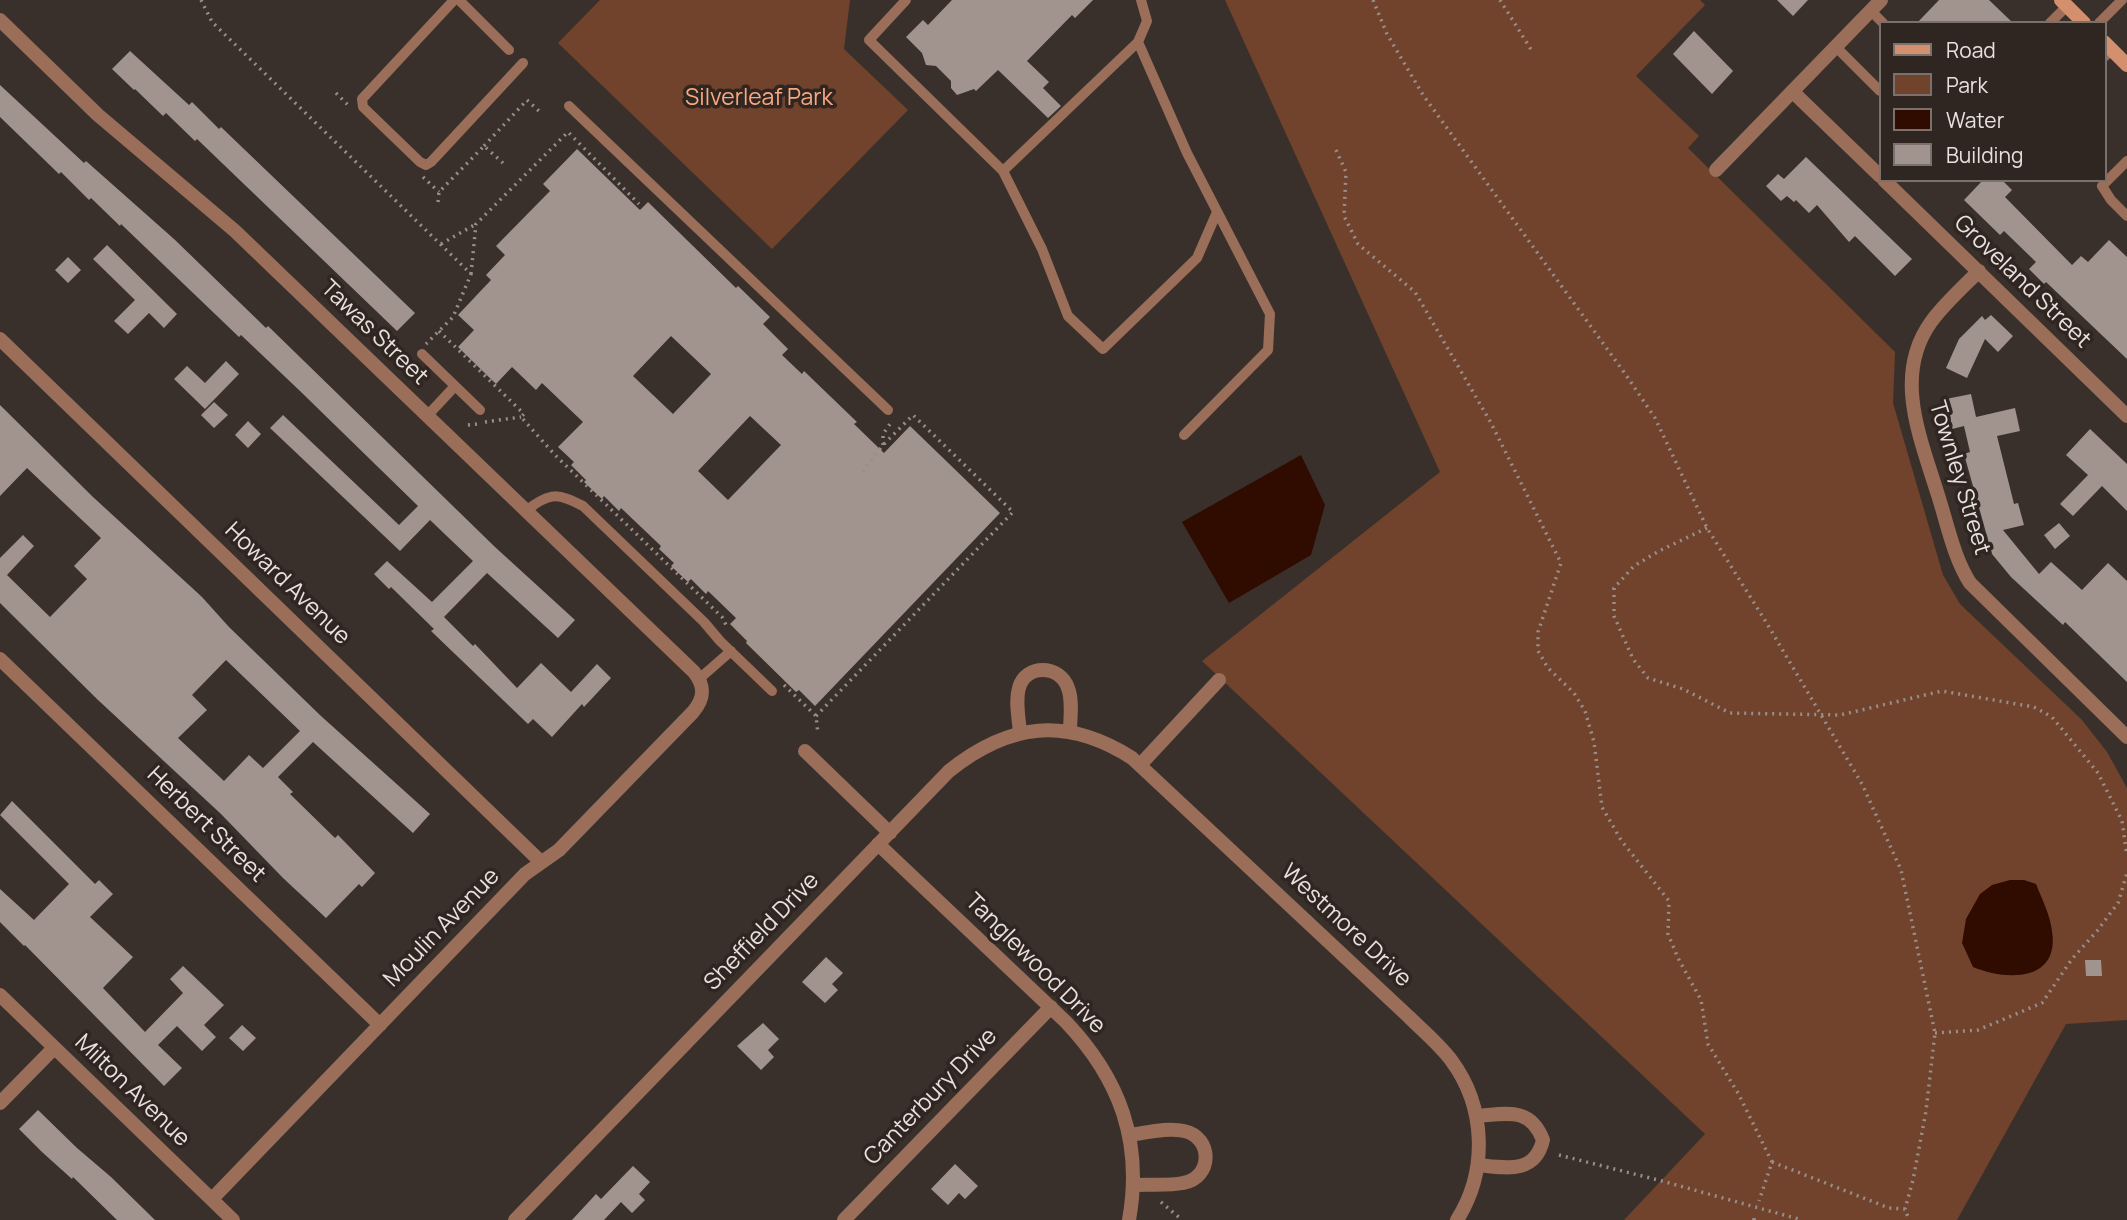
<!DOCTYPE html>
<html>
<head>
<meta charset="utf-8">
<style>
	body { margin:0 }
	#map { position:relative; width:2127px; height:1220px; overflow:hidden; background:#3a302b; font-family:Manrope,sans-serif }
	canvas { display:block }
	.legend { position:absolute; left:1879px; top:21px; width:228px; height:161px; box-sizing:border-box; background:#302621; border:2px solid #7a716d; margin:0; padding:9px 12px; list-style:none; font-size:21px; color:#e9e1de }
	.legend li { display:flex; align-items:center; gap:14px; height:35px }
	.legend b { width:35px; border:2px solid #7a716d }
</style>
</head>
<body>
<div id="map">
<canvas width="2127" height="1220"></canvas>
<ul class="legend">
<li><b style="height:9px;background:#d48f6e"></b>Road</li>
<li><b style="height:19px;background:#71432c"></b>Park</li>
<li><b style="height:19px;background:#2f0b00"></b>Water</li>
<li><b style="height:19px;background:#a1948e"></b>Building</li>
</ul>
</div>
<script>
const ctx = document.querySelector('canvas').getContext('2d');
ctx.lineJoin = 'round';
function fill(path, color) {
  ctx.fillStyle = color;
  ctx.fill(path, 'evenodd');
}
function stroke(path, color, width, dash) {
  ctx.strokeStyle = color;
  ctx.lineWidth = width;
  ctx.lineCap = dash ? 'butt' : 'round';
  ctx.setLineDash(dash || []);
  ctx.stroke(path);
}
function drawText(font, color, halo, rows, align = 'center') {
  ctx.font = font + ' Manrope,sans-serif';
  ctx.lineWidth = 7;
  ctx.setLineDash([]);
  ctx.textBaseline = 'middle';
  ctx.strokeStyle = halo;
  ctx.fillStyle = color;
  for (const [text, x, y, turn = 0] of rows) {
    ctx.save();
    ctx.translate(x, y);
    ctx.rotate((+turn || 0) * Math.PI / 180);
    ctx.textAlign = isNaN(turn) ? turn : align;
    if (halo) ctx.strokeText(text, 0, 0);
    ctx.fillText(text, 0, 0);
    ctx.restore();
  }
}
const green = new Path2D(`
	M600 0H850L844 49 908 110 772 249 558 43Z
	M1225 0H1700L1705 5 1636 76 1699 136 1688 148 1895 352 1893 403 1943 575 1960 604 2082 720 2107 752 2127 788V1020L2066 1024 1957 1220H1624L1705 1134 1202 661 1440 472Z`);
const water = new Path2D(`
	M1301 455 1325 505 1311 555 1229 603 1182 522Z
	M2010 880H2024L2036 884C2042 899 2050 915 2052 931 2060 982 2006 981 1973 967L1962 943 1966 919 1980 894 1992 885Z`);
const building = new Path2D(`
	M952 0H1093L1075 18 1072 15 1027 61 1049 82 1043 88 1061 106 1048 118 998 70 976 91 974 89 957 95 951 88V81L936 66 926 65 922 53 906 37 923 20 928 25Z
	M1777 0H1808L1793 16Z
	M1939 0H1989L2013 23H1917Z
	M1694 31 1733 71 1712 94 1673 54Z
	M130 51 189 105 192 102 219 129 221 127 415 313 397 331 197 139 195 141 166 113 163 116 135 89 134 90 112 69Z
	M0 85 84 163 86 161 174 239 266 328 268 326 495 547 575 620 558 638 487 573 444 617 473 646 475 644 517 688 541 663 571 692 597 664 611 678 584 707 582 704 552 737 533 719 528 724 431 631 434 629 391 587 389 589 374 574 387 561 432 602 473 561 430 520 400 551 270 428 283 415 399 525 418 506 300 391 241 335 239 337 121 224 120 226 91 198 89 200 61 172 59 174 0 117Z
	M577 149 640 210 648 202 736 288 738 286 770 317 763 324 788 349 782 355 802 374 804 371 857 422 854 424 884 453 910 426 1000 513 815 706 799 690 796 692 746 643 747 641 730 624 736 618 708 591 706 594 691 579 688 582 671 566 674 563 659 549 661 546 621 508 619 511 604 496 602 499 584 482 586 480 571 465 574 462 558 447 583 422 542 383 536 390 512 367 496 384 458 347 474 330 458 315 491 280 486 275 505 255 496 246 550 191 543 184ZM671 336 711 374 673 414 633 376ZM750 416 781 445 728 500 698 471Z
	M1806 157 1912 259 1895 276 1855 236 1849 242 1817 205 1809 213 1796 200 1794 202 1787 196 1781 201 1766 186 1778 174 1784 179Z
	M1983 180H2002L2012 190 2005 197 2072 265 2081 256 2088 262 2109 240 2127 257V359L2046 282 2044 284 2029 269 2036 262 2004 231 2000 235 1964 200Z
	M107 245 177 314 164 328 149 313 128 334 114 321 135 300 93 259Z
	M68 257 81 270 68 283 55 270Z
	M1991 315 2013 336 1998 352 1985 339 1967 378 1946 368 1959 339 1982 316 1985 320Z
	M226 361 239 374 205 409 174 379 187 366 205 383Z
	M1971 394 1976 417 2015 408 2020 431 1997 436 2014 504 2018 503 2024 525 2003 530 2039 574 2051 562 2082 590 2108 563 2127 581V682L2065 622 2063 625 2011 577 1992 554 1964 454 1970 452 1964 426 1952 429 1946 399Z
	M214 402 228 415 214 428 201 415Z
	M0 405 93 497 202 597 229 627 321 716 430 814 413 833 313 742 278 777 293 792 290 794 335 838 338 835 375 873 362 887 359 884 326 918 283 878 221 814 98 700 0 603V558L23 535 34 546 7 575 50 617 87 579 74 566 101 538 27 468 0 496ZM226 660 300 731 263 768 249 755 224 781 178 738 207 710 192 695Z
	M248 421 261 434 248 448 235 435Z
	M2090 429 2127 464V511L2102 486 2073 516 2060 504 2088 475 2066 455Z
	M2059 523 2070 536 2055 549 2044 535Z
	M12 801 95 884 99 880 113 894 90 917 133 957 103 988 145 1032 183 993 170 979 183 966 224 1005 204 1025 216 1037 202 1051 177 1026 158 1045 182 1068 164 1086 25 945 24 946 0 922V889L34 920 69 884 0 815Z
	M826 957 843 973 832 984 838 990 825 1003 802 982Z
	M2085 960H2101L2102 976H2086Z
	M763 1023 779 1039 768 1050 774 1057 761 1070 737 1046Z
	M242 1025 256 1038 243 1051 229 1038Z
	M38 1110 77 1148 111 1177 155 1220H117L73 1177 72 1179 42 1152 19 1129Z
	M955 1164 978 1186 965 1199 959 1193 948 1205 931 1189Z
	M633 1166 650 1182 639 1194 645 1200 632 1213 621 1202 604 1220H572L596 1194 601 1199Z`);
const path = new Path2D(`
	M201 0 212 22 471 274 453 317 426 344
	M1373 0 1387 34 1423 95 1626 375 1655 418 1707 528 1766 622 1862 784 1901 870 1935 1033 1926 1111 1913 1180 1905 1209
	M1500 0 1532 51
	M336 93 350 107
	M484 146 527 100 540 112
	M1336 150 1346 172 1344 216 1358 244 1415 292 1491 423 1561 563 1538 632V651L1548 668 1574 693 1585 711 1594 742 1602 807 1621 840 1669 901 1668 934 1678 958 1701 1000 1708 1044 1738 1093 1772 1162 1759 1201
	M423 177 439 192
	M438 202 439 192 484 146 503 163
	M441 244 476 224
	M471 274 476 224 568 132 639 204
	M439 331 524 414 521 417 555 455 722 617 727 627
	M485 422 521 417
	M468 425 477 424
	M883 445V434L890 424
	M1707 528 1659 551 1634 566 1614 588V616L1633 659 1648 678 1683 689 1730 713 1840 715 1942 691 2034 707 2052 717 2098 773 2122 821 2127 856
	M784 685 816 716 818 734
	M816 716 1013 512 913 415 883 445 862 473
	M1935 1033 1978 1030 2042 1003 2072 959 2097 931 2118 903 2127 873
	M1559 1155 1662 1181 1802 1220
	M1772 1162 1889 1208 1905 1209 1909 1220
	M1161 1202 1182 1220
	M1754 1220V1217`);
const lane = new Path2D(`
	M454 0 362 99 363 107 420 162 426 165 431 162 523 63
	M459 0 509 50
	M906 0 869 40 1003 171 1138 42 1147 21 1141 0
	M1871 11 1883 23
	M2050 23 2067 6
	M2099 23 2122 0
	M1138 42 1187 153 1270 314 1268 350 1184 435
	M1836 47 1880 91
	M2104 57 2112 50
	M569 106 888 410
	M2127 161 2102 186 2111 200 2127 216
	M1003 171 1042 249 1068 316 1103 349 1197 258 1217 212
	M422 354 480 410
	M428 415 455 386
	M527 510C550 492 558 493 583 506L704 622 720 641 772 691
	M699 679 731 651`);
const street = new Path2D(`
	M0 20 98 115 235 231 694 672C705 686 705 698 693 712L559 850 525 874 212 1199
	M1793 92 1880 176
	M1716 170 1881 0
	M1884 180 2127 416
	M1979 271C1962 288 1944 304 1931 322 1893 375 1920 437 1937 492 1947 522 1953 556 1970 583L2127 737
	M0 339 541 862
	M0 659 380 1025
	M1020 733C1019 719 1015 701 1019 688 1025 664 1060 664 1068 688 1073 701 1070 718 1070 732
	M805 751 890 833
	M1140 765 1219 680
	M878 844 1066 1022C1120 1079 1143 1142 1129 1220
	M0 995 233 1220
	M0 1103 54 1048
	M1476 1116C1506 1114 1530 1106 1543 1140 1535 1174 1507 1168 1479 1165
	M1130 1135C1146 1133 1167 1127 1184 1131 1213 1137 1213 1178 1183 1183 1168 1186 1150 1184 1134 1185
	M515 1220 949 771C1009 723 1066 716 1132 758L1409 1017C1423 1031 1439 1044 1451 1060 1486 1107 1488 1171 1457 1220
	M844 1220 1051 1007`);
const secondary = new Path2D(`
	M2061 0 2084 23
	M2104 42 2127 65`);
const parkNames = [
	["Silverleaf Park",759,99]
];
const streetNames = [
	["Groveland Street",2022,282,44],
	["Tawas Street",374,333,44],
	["Townley Street",1959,478,73],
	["Howard Avenue",287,584,44],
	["Herbert Street",206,825,44],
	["Westmore Drive",1346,926,43],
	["Moulin Avenue",442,928,-46],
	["Sheffield Drive",762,932,-46],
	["Tanglewood Drive",1035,964,45],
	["Milton Avenue",132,1091,44],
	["Canterbury Drive",931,1097,-46]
];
fill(green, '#71432c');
fill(water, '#2f0b00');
fill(building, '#a1948e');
stroke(path, '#988f8b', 3.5, [2, 5]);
stroke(lane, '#9a6e59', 10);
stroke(street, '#9a6e59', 14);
stroke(secondary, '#d48f6e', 14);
drawText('23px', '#faa87f', '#302621', parkNames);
drawText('23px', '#e9e1de', '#302621', streetNames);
</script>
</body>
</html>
